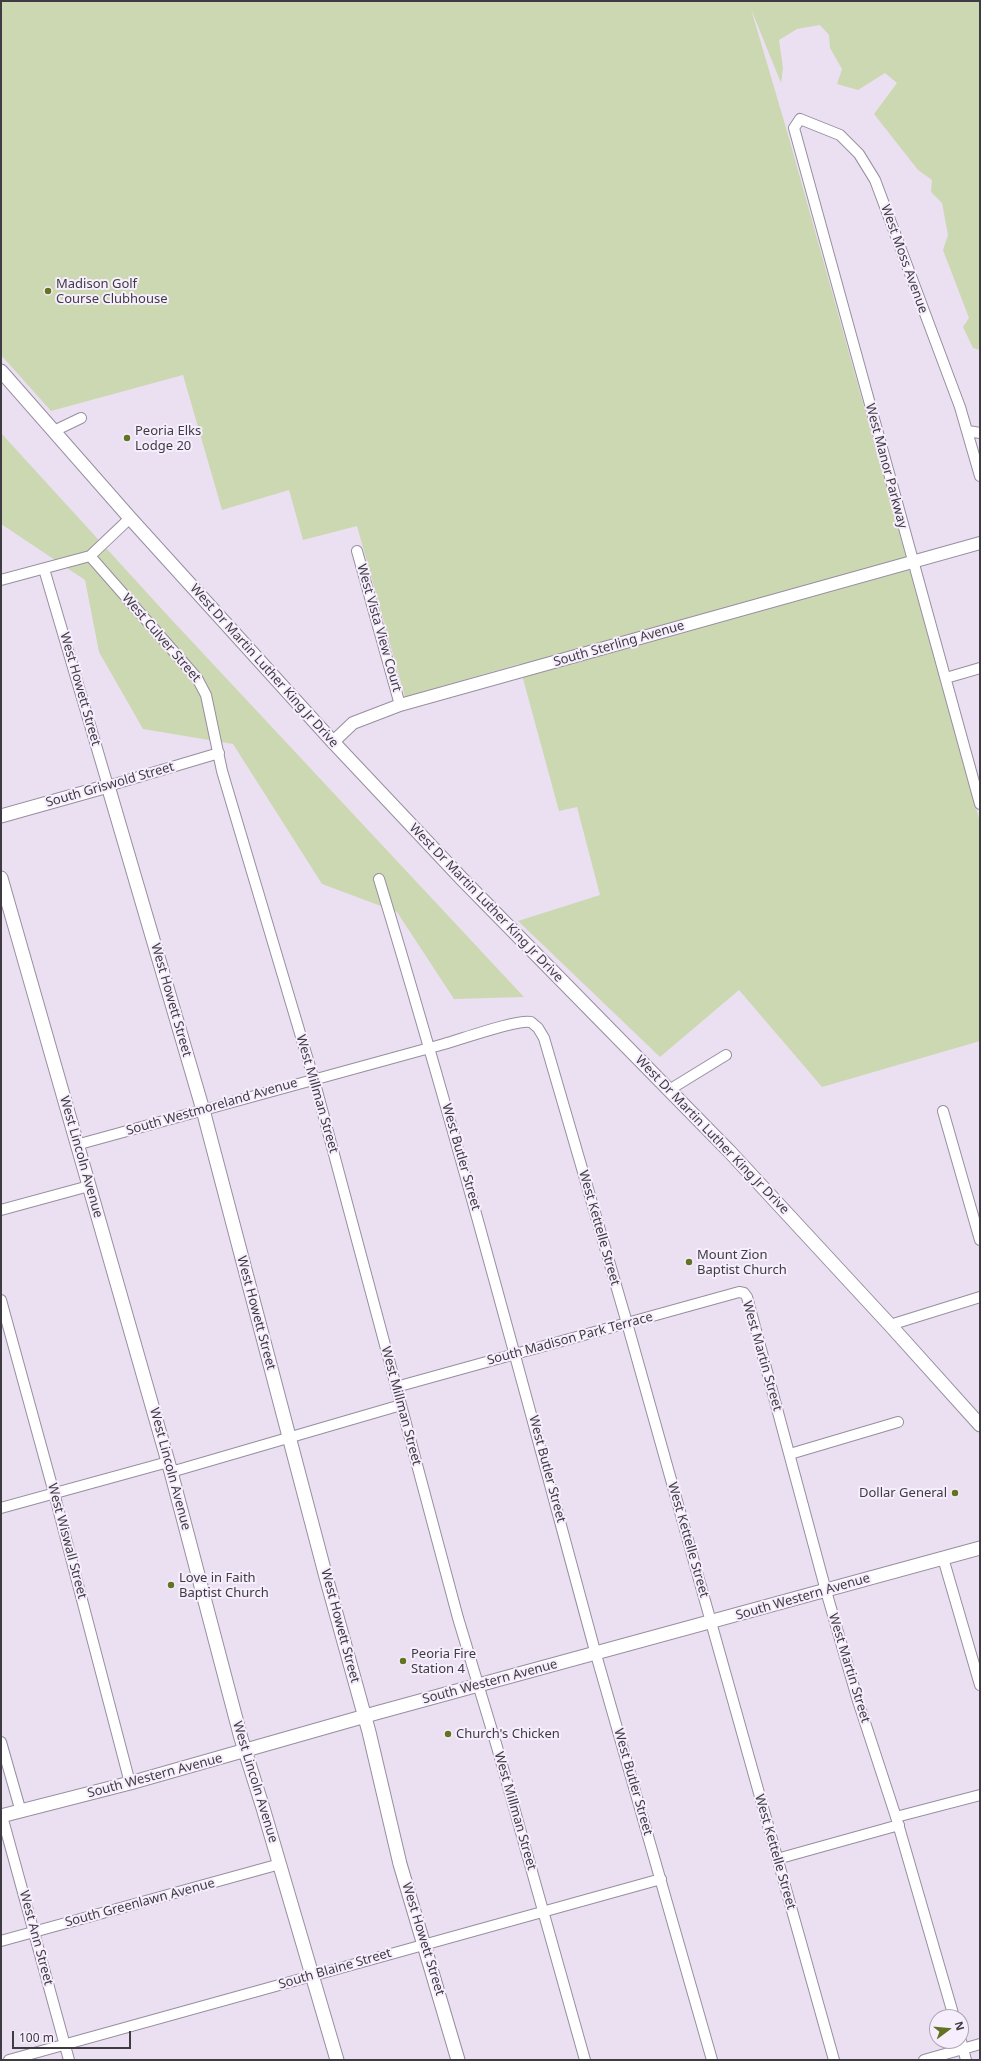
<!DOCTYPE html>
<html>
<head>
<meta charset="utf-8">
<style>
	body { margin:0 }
	#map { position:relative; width:981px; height:2061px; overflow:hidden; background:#ebe0f2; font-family:"Noto Sans",sans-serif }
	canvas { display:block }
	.frame { position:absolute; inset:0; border:2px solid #3f3b42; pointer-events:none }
	.north { position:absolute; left:929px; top:2009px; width:40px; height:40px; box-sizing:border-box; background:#f7eefd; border:1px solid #ada6b2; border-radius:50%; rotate:74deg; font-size:11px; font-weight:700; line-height:16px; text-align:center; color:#3f3b42 }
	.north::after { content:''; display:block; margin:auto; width:14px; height:18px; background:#627423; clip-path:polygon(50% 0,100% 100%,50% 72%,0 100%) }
	.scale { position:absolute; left:12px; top:2031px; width:119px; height:18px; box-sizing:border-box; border:2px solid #3f3b42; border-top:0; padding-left:5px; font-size:12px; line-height:14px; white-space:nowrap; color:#3f3b42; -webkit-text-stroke:3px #f7eefd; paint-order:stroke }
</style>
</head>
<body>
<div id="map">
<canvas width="981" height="2061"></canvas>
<div class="frame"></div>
<div class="north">N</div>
<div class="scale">100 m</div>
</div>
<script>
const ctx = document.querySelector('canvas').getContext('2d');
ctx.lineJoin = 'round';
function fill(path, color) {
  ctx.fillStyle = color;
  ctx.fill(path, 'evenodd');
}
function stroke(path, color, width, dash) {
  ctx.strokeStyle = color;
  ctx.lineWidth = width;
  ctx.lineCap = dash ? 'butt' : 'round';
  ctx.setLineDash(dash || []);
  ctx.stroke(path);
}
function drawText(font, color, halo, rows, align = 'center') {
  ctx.font = font + ' "Noto Sans",sans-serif';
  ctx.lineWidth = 4;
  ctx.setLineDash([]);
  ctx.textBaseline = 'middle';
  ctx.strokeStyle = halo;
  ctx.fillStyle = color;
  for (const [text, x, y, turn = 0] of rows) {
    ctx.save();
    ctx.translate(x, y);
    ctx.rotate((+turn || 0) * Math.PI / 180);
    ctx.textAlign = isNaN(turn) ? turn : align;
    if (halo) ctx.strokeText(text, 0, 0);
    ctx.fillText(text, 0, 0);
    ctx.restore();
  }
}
const green = new Path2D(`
	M1 1H980V350L973 348 963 327 969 318 943 250 948 235 942 203 931 192 932 180 918 170 874 114 897 83 885 73 858 90 837 84 842 69 830 48 829 35 820 25 797 29 779 40 783 68 781 83 751 9 789 138 980 822V1041L822 1087 739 990 660 1057 518 921 600 895 577 807 559 811 519 664 405 697 357 526 303 540 289 490 222 510 183 375 51 411 1 355Z
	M1 433 170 618 524 997 454 999 397 912 322 884 233 744 143 729 99 652 85 580 1 524Z`);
const minor = new Path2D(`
	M54 431 81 418
	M968 431 980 433
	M980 476 960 407 875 180 859 154 840 135 800 119 794 128 980 804
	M357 551 400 705
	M90 556 197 678 206 695 222 771 316 1087 458 1618 497 1747 585 2060
	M44 569 108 786 219 753
	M1 580 90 556 130 518
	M946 678 980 668
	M379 879C457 1135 525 1393 595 1651 633 1788 673 1924 712 2060
	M669 1090 726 1055
	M943 1111 980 1240
	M76 1145C199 1112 321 1077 444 1044 462 1039 517 1019 531 1022L538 1028 544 1038 627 1323 834 2060
	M1 1210 89 1186
	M1 1300 54 1493 130 1783
	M890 1325 980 1297
	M396 1387 739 1292 744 1293 747 1297 826 1591 858 1701 896 1817 954 2017
	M790 1454 898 1422
	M171 1472 401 1405
	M1 1508 168 1462
	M943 1558 980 1685
	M1 1742 21 1812
	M2 1816 69 2060
	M896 1817 980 1795
	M777 1859 899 1825
	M1 1941 280 1864
	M961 2041 966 2060
	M9 2060 661 1879
	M924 2060 980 2044`);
const tertiary = new Path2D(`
	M333 742 353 723 400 705 980 543`);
const secondary = new Path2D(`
	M1 371 130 518 333 742 462 879 730 1152 890 1325 980 1425
	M1 816 108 786 203 1110 326 1577 369 1732 400 1864 458 2060
	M1 878 171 1472 241 1738 263 1808 337 2060
	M1 1816 130 1783 376 1713 980 1548`);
const markers = [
	[48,291,4,"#627423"],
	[127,438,4,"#627423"],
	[689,1262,4,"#627423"],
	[955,1493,4,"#627423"],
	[171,1585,4,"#627423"],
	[403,1661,4,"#627423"],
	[448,1734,4,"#627423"]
];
const streetNames = [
	["West Moss Avenue",904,259,70],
	["West Manor Parkway",886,466,75],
	["West Vista View Court",379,628,74],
	["West Culver Street",161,638,49],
	["South Sterling Avenue",619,644,-16],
	["West Dr Martin Luther King Jr Drive",264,666,48],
	["West Howett Street",80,689,74],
	["South Griswold Street",110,785,-16],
	["West Dr Martin Luther King Jr Drive",486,903,46],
	["West Howett Street",171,1000,74],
	["West Millman Street",317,1094,74],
	["South Westmoreland Avenue",212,1107,-16],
	["West Dr Martin Luther King Jr Drive",712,1135,46],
	["West Lincoln Avenue",81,1157,74],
	["West Butler Street",461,1157,74],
	["West Kettelle Street",599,1228,74],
	["West Howett Street",256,1313,75],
	["South Madison Park Terrace",570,1339,-15],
	["West Martin Street",762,1356,74],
	["West Millman Street",401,1406,75],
	["West Lincoln Avenue",170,1469,75],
	["West Butler Street",547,1469,75],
	["West Kettelle Street",688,1540,74],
	["West Wiswall Street",67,1541,75],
	["South Western Avenue",803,1597,-16],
	["West Howett Street",340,1626,75],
	["West Martin Street",849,1668,73],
	["South Western Avenue",490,1682,-15],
	["South Western Avenue",155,1776,-15],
	["West Lincoln Avenue",255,1782,73],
	["West Butler Street",633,1782,74],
	["West Millman Street",515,1811,74],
	["West Kettelle Street",775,1852,74],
	["South Greenlawn Avenue",140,1903,-15],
	["West Ann Street",36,1938,75],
	["West Howett Street",423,1939,73],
	["South Blaine Street",335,1969,-16]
];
const poiNames = [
	["Madison Golf",56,284],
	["Course Clubhouse",56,299],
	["Peoria Elks",135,431],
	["Lodge 20",135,446],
	["Mount Zion",697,1255],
	["Baptist Church",697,1270],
	["Dollar General",947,1493,"right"],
	["Love in Faith",179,1578],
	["Baptist Church",179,1593],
	["Peoria Fire",411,1654],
	["Station 4",411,1669],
	["Church's Chicken",456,1734]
];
fill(green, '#ccd8b1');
stroke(minor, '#978e9f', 12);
stroke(tertiary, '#978e9f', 14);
stroke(secondary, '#978e9f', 15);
stroke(minor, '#fff', 10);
stroke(tertiary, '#fff', 12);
stroke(secondary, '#fff', 13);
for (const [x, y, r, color] of markers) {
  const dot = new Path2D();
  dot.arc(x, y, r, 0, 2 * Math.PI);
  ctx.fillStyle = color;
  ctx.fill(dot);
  stroke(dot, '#f7eefd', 1.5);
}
drawText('13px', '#3f3b42', '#f7eefd', streetNames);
drawText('13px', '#3f3b42', '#f7eefd', poiNames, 'left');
</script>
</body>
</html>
